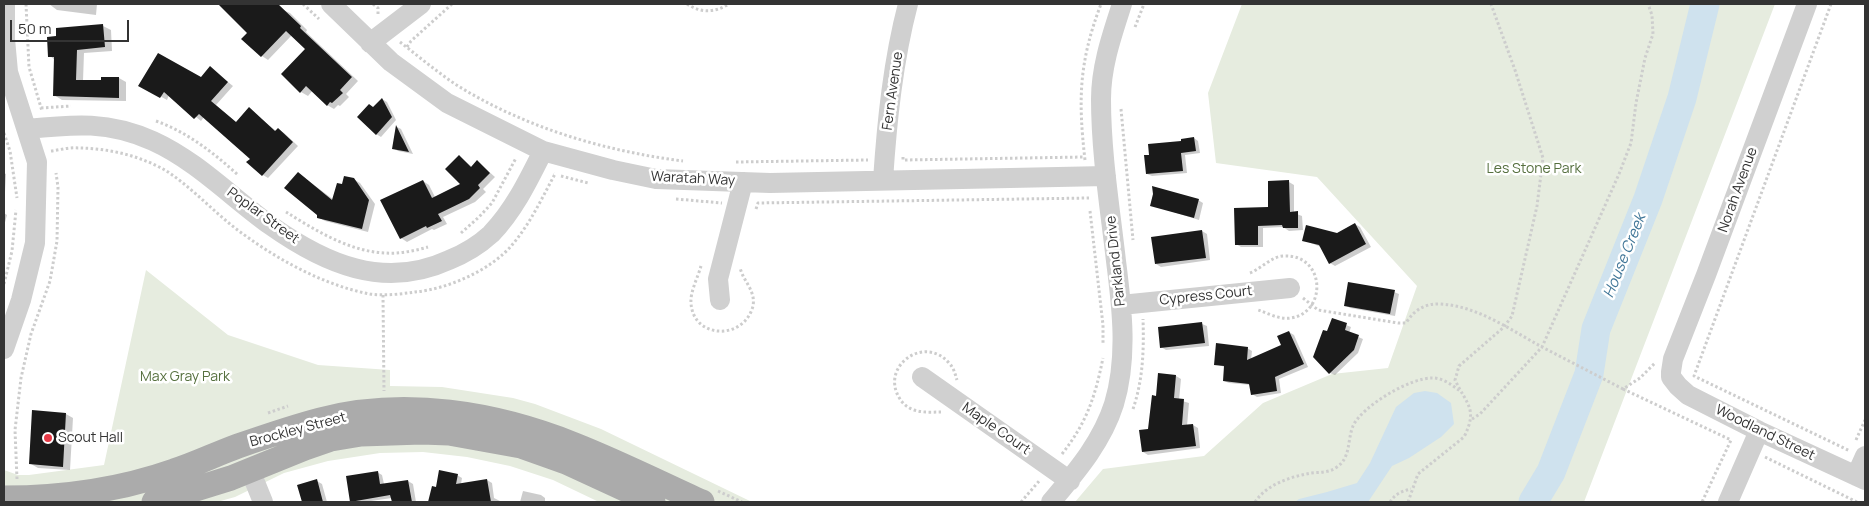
<!DOCTYPE html>
<html>
<head>
<meta charset="utf-8">
<style>
	body { margin:0 }
	#map { position:relative; width:1869px; height:506px; overflow:hidden; background:#fff; font-family:Manrope,sans-serif }
	canvas { display:block }
	.frame { position:absolute; inset:0; border:5px solid #333; pointer-events:none }
	.scale { position:absolute; left:10px; top:20px; width:119px; height:22px; box-sizing:border-box; border:2px solid #333; border-top:0; padding-left:6px; font-size:15px; line-height:18px; white-space:nowrap; color:#333; -webkit-text-stroke:4px #fff; paint-order:stroke }
</style>
</head>
<body>
<div id="map">
<canvas width="1869" height="506"></canvas>
<div class="frame"></div>
<div class="scale">50 m</div>
</div>
<script>
const ctx = document.querySelector('canvas').getContext('2d');
ctx.lineJoin = 'round';
function fill(path, color) {
  ctx.fillStyle = color;
  ctx.fill(path, 'evenodd');
}
function stroke(path, color, width, dash) {
  ctx.strokeStyle = color;
  ctx.lineWidth = width;
  ctx.lineCap = dash ? 'butt' : 'round';
  ctx.setLineDash(dash || []);
  ctx.stroke(path);
}
function drawText(font, color, halo, rows, align = 'center') {
  ctx.font = font + ' Manrope,sans-serif';
  ctx.lineWidth = 5;
  ctx.setLineDash([]);
  ctx.textBaseline = 'middle';
  ctx.strokeStyle = halo;
  ctx.fillStyle = color;
  for (const [text, x, y, turn = 0] of rows) {
    ctx.save();
    ctx.translate(x, y);
    ctx.rotate((+turn || 0) * Math.PI / 180);
    ctx.textAlign = isNaN(turn) ? turn : align;
    if (halo) ctx.strokeText(text, 0, 0);
    ctx.fillText(text, 0, 0);
    ctx.restore();
  }
}
const green = new Path2D(`
	M1242 4H1775L1584 502H1075L1103 469 1204 456 1263 403 1332 374 1388 368 1417 286 1317 177 1216 163 1208 93Z
	M146 270 228 335 318 365 390 370V386L442 387 513 398 535 404 601 429 752 502H599L553 480 510 466 467 457 423 452 380 453 328 461 284 473 235 497 217 502H4V470L18 475H29L104 465Z`);
const water = new Path2D(`
	M1425 391 1437 393 1451 403 1454 424 1441 437 1409 458 1392 466 1368 502H1295L1299 499 1327 492 1357 483 1370 463 1396 407 1414 393Z`);
const shadow = new Path2D(`
	M49 4H97L96 15 57 10Z
	M220 4H274L282 11 283 10 290 13 307 30 306 32 358 81 346 94 349 97 340 106 338 105 334 109 327 105 313 90 308 96 301 92 307 49 292 35 268 60 262 56 249 33Z
	M103 26 111 30 112 51 84 53 83 81 102 82 119 78 126 82V101L62 100 54 95 55 60 50 56Z
	M210 68 233 86 216 105 237 123 249 109 276 131 278 129 284 133 298 146 268 178 263 175 251 159 204 117 201 121 169 95 167 100 140 85 201 78Z
	M382 99 387 102 396 120 381 137 376 134 374 108Z
	M397 127 401 129 413 154 398 151 393 148Z
	M1194 138 1198 141 1200 153 1185 155 1187 173 1152 176 1147 174 1183 142Z
	M459 156 472 167 478 162 495 177 483 189 486 192 475 202 443 217 447 224 434 230 432 229 407 242 401 238 423 181 429 185 435 197 462 184Z
	M4 173 6 174 5 192H4Z
	M298 173 334 200 353 179 360 183 375 204 368 232 325 221 318 217 319 214Z
	M1289 182 1294 185V213L1302 216 1303 230 1289 231 1283 227 1263 228V247H1241L1236 244 1270 208Z
	M1198 200 1203 203 1199 220 1151 205Z
	M4 213 7 215 4 226Z
	M1355 224 1360 227 1371 247 1335 266 1330 263 1321 247 1303 240 1337 234Z
	M1202 231 1207 234 1210 260 1161 267 1156 264Z
	M1394 292 1399 294 1395 316 1350 308 1345 305Z
	M1333 320 1351 327 1349 333 1363 339 1358 353 1335 375 1330 373 1328 333Z
	M1202 324 1207 326 1209 346 1166 350 1161 347Z
	M1289 332 1294 335 1308 367 1279 379 1281 393 1257 397 1252 394 1251 385 1229 383 1224 381 1225 367 1215 364 1247 348 1252 351 1251 360 1283 346Z
	M1159 374 1176 376 1181 379 1179 400 1189 403 1187 426 1193 425 1198 428 1200 448 1148 455 1143 452 1157 397Z
	M66 414 73 418 70 470 38 468 31 464Z
	M377 472 382 475 384 484 408 481 413 484 416 502H393L392 498 364 502 351 501Z
	M457 475 462 478 461 484 487 480 492 483 494 498 502 502H430L433 488H436Z
	M317 481 322 484 327 502H301H303Z
	M523 491 541 495 545 498V501L549 502H520Z`);
const river = new Path2D(`
	M1533 502 1551 472 1589 374 1596 329 1648 199 1682 98 1705 4`);
const building = new Path2D(`
	M218 4H278L301 26 300 28 352 77 340 90 343 93 332 103 330 102 327 106 306 86 300 93 281 74 305 49 286 31 261 57 241 39 247 33Z
	M103 24 105 47 77 50 76 80H101V77H119V98L53 96 54 57H48L47 37 56 36V28Z
	M158 53 201 77 210 66 228 82 211 101 236 122 249 107 275 131 278 128 293 142 262 176 246 162 250 159 199 114 194 119 164 92 160 98 138 86Z
	M382 98 392 117 376 135 357 117 369 104 373 107Z
	M396 125 409 152 392 149Z
	M1194 137 1196 151 1181 153 1183 171 1146 174 1144 155H1149L1148 144 1181 141V139Z
	M459 155 471 167 477 160 490 173 478 185 480 188 469 199 438 214 442 221 427 228 426 226 400 239 380 200 423 180 432 198 460 184 445 169Z
	M298 172 332 200 337 183 342 184 344 176 354 178 369 200 362 229 317 218V215L284 188Z
	M1289 180 1290 212 1298 211V228H1283L1282 225 1258 226V245H1235L1234 208 1268 207V181Z
	M1152 186 1199 199 1194 218 1150 206 1153 194Z
	M1355 223 1366 244 1329 264 1319 245 1302 241 1306 225 1337 233Z
	M1202 230 1206 258 1155 264 1151 237Z
	M1348 282 1395 290 1390 314 1344 306Z
	M1332 318 1347 323 1345 330 1359 335 1354 350 1329 374 1313 357 1323 330 1327 331Z
	M1202 322 1205 343 1160 348 1158 327Z
	M1289 331 1304 364 1275 377 1277 391 1251 395 1249 384 1223 381 1224 366 1214 365 1216 343 1248 347 1247 360 1281 345 1277 336Z
	M1158 373 1176 375 1174 398 1184 399 1182 425 1193 424 1196 446 1142 452 1139 430 1148 429 1152 395 1156 396Z
	M32 410 66 413 63 467 29 464Z
	M439 470 458 474 456 484 487 479 491 502H428L432 486 436 487Z
	M378 471 380 484 408 480 412 502H392L390 495 350 502 346 476Z
	M317 479 323 502H302L297 485Z`);
const path = new Path2D(`
	M26 4 29 67 42 111
	M303 4 319 19
	M373 4 378 8V16
	M687 4C701 13 714 13 729 4
	M1831 4 1694 376 1850 451
	M1135 27 1144 4
	M400 42C418 56 436 71 455 84 523 127 604 151 683 161
	M407 47 411 41 452 4
	M41 108 71 106
	M1121 109 1133 240
	M156 121C187 132 214 153 238 175
	M4 133 10 151 17 198
	M51 151C60 150 69 147 78 148 108 148 142 156 168 172 192 188 212 210 235 228 273 257 322 285 370 294 385 296 401 294 415 292 448 289 491 270 512 245 530 224 542 198 555 174L554 173
	M903 157V160L1084 157
	M1085 160C1078 99 1079 62 1101 4
	M736 162 868 160
	M561 176 588 183
	M676 199 722 203
	M756 209 758 203 1089 198
	M1090 211 1103 325V344
	M286 212C315 230 350 252 386 253 399 254 414 251 428 247
	M461 233 479 217 492 203 516 158
	M701 266C698 277 690 292 691 303 693 339 744 341 753 306 756 290 742 280 740 267
	M1250 273C1262 268 1272 256 1284 256 1325 254 1328 312 1291 318 1279 320 1268 313 1258 310
	M4 284 12 251 16 210
	M383 295 384 391
	M1303 298 1318 310 1398 323H1406C1414 310 1425 303 1441 304 1477 306 1511 330 1542 347 1569 361 1596 375 1623 389L1640 378 1655 363
	M1623 389 1731 440 1702 502
	M1133 409C1143 380 1144 350 1143 319
	M941 412C933 412 923 413 914 410 908 408 903 404 900 399 879 367 924 334 949 363 954 368 955 374 957 380
	M268 413 288 406
	M1472 419 1480 414 1542 347 1619 174 1631 143 1636 103 1645 58 1653 34 1652 15 1648 4
	M1856 440 1865 420
	M1062 454C1087 422 1095 397 1103 358
	M1765 457 1857 502
	M17 479 15 430 21 378 31 334 50 281 57 241 58 187 56 173
	M718 491 742 502
	M1021 502 1040 480
	M1255 502C1267 484 1290 477 1311 473 1320 472 1329 473 1337 467 1351 457 1347 441 1353 426 1362 406 1411 377 1433 378 1443 378 1452 385 1460 391
	M1390 502C1395 494 1402 491 1411 489
	M1408 502 1418 474 1464 437C1478 409 1467 405 1455 380L1459 366 1504 327 1512 316 1537 206 1543 158 1515 70 1491 4`);
const minor = new Path2D(`
	M331 4 391 62 447 103 543 151 613 170 656 179 770 183 1106 176
	M1807 4 1706 275 1673 359 1671 372V377L1678 386 1688 395 1759 431 1865 480
	M370 43 421 4
	M27 129C74 124 109 121 153 141 197 161 231 197 270 225 325 264 384 290 449 260 464 254 479 245 491 234 514 210 528 181 543 151
	M883 180C887 121 893 61 908 4
	M720 300 718 279 743 182
	M1121 305 1290 288
	M4 349 21 300 35 243 37 162 8 72 5 39V4
	M922 377 1070 481
	M250 470 263 502
	M1856 476 1865 456
	M1051 502C1076 472 1102 442 1114 404 1128 358 1122 308 1116 261 1110 208 1101 153 1101 99 1101 66 1112 35 1122 4
	M1728 502 1759 431`);
const major = new Path2D(`
	M4 498C61 498 120 490 174 471 196 464 216 454 238 446 264 437 293 427 320 420 405 398 495 413 575 445 618 462 660 483 702 502
	M154 502 231 478 305 448 331 439 361 434 422 432 449 433 521 446 566 462 653 502`);
const markers = [
	[48,438,5,"#e63946"]
];
const streetNames = [
	["Fern Avenue",893,91,-82],
	["Waratah Way",693,179,3],
	["Norah Avenue",1738,190,-70],
	["Poplar Street",263,216,36],
	["Parkland Drive",1116,261,-96],
	["Cypress Court",1206,296,-6],
	["Maple Court",996,429,35],
	["Brockley Street",298,430,-15],
	["Woodland Street",1765,433,26]
];
const parkNames = [
	["Les Stone Park",1534,169],
	["Max Gray Park",185,377]
];
const poiNames = [
	["Scout Hall",58,438]
];
const waterNames = [
	["House Creek",1625,256,-68]
];
fill(green, '#e6ecdf');
fill(water, '#cfe2ee');
fill(shadow, '#0003');
stroke(river, '#cfe2ee', 29);
fill(building, '#1a1a1a');
stroke(path, '#cdcdcd', 3, [2.5, 2.5]);
stroke(minor, '#d0d0d0', 20);
stroke(major, '#ababab', 25);
for (const [x, y, r, color] of markers) {
  const dot = new Path2D();
  dot.arc(x, y, r, 0, 2 * Math.PI);
  ctx.fillStyle = color;
  ctx.fill(dot);
  stroke(dot, '#fff', 2);
}
drawText('14px', '#333', '#fff', streetNames);
drawText('14px', '#56703f', '#fff', parkNames);
drawText('14px', '#333', '#fff', poiNames, 'left');
drawText('italic 15px', '#3f7597', '#fff', waterNames);
</script>
</body>
</html>
